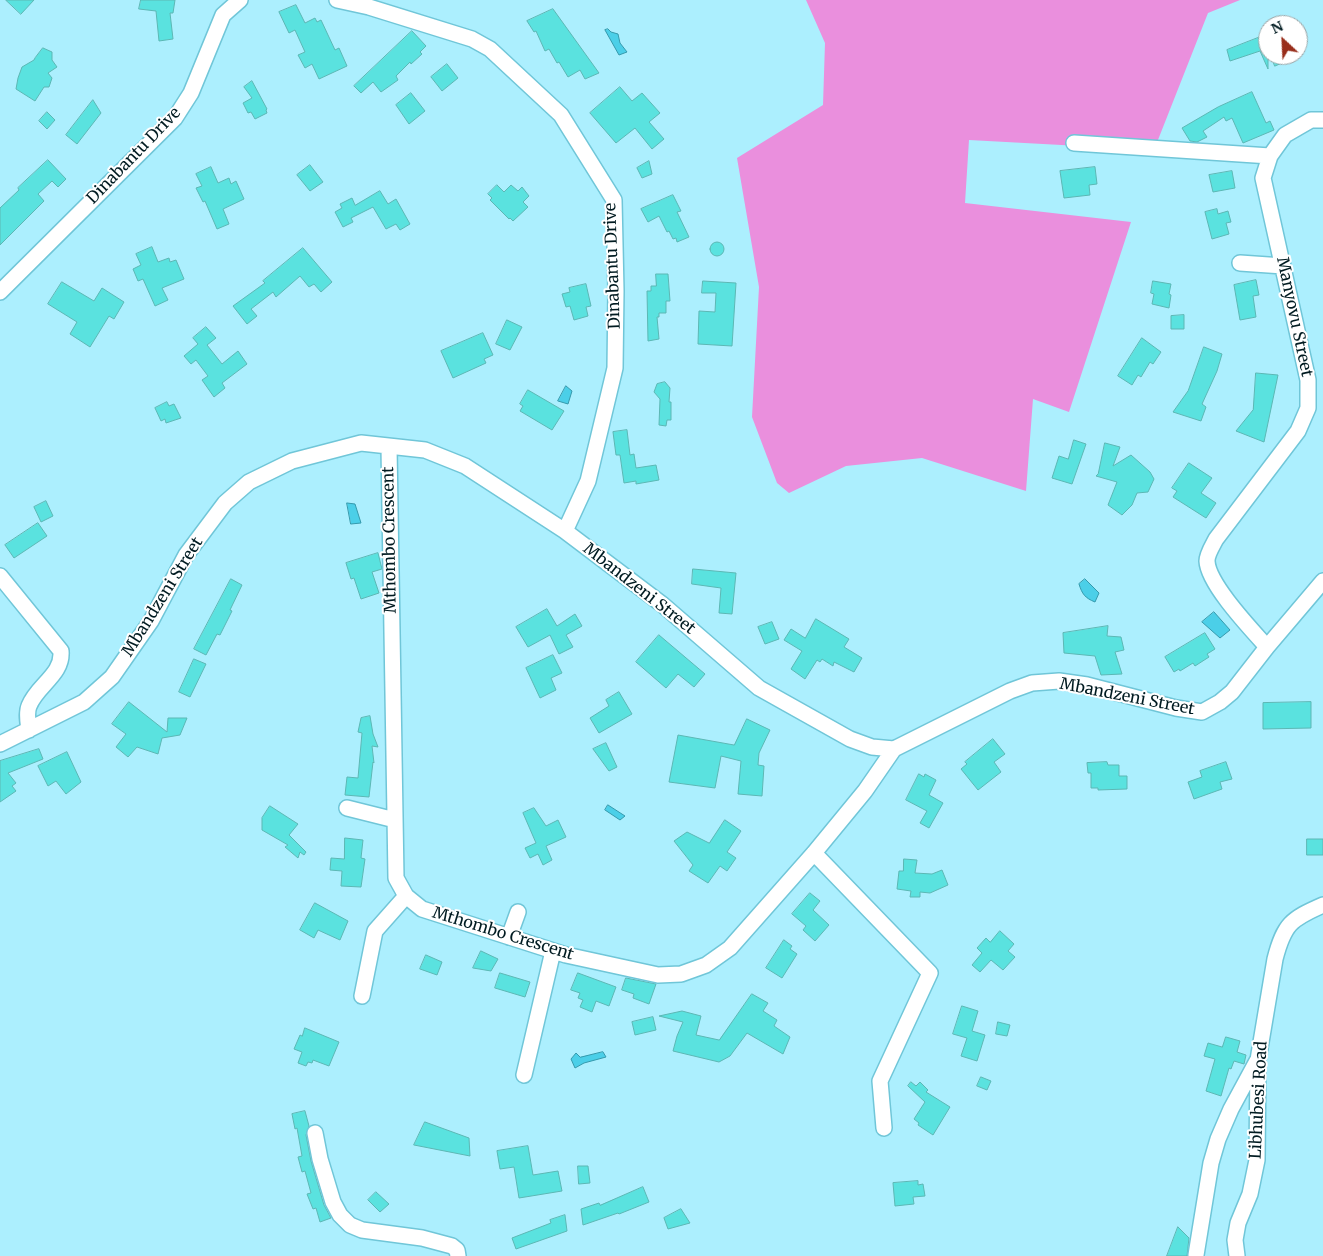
<!DOCTYPE html>
<html>
<head>
<meta charset="utf-8">
<style>
	body { margin:0 }
	#map { position:relative; width:1323px; height:1256px; overflow:hidden; background:#aceffe; font-family:Merriweather,serif }
	canvas { display:block }
	.north { position:absolute; left:1258px; top:15px; width:50px; height:50px; box-sizing:border-box; background:#fff; border:1px solid #99a4a6; border-radius:50%; rotate:335deg; font-size:14px; font-weight:700; line-height:20px; text-align:center; color:#011b21 }
	.north::after { content:''; display:block; margin:auto; width:18px; height:22px; background:#982e1b; clip-path:polygon(50% 0,100% 100%,50% 72%,0 100%) }
</style>
</head>
<body>
<div id="map">
<canvas width="1323" height="1256"></canvas>
<div class="north">N</div>
</div>
<script>
const ctx = document.querySelector('canvas').getContext('2d');
ctx.lineJoin = 'round';
function fill(path, color) {
  ctx.fillStyle = color;
  ctx.fill(path, 'evenodd');
}
function stroke(path, color, width, dash) {
  ctx.strokeStyle = color;
  ctx.lineWidth = width;
  ctx.lineCap = dash ? 'butt' : 'round';
  ctx.setLineDash(dash || []);
  ctx.stroke(path);
}
function drawText(font, color, halo, rows, align = 'center') {
  ctx.font = font + ' Merriweather,serif';
  ctx.lineWidth = 4;
  ctx.setLineDash([]);
  ctx.textBaseline = 'middle';
  ctx.strokeStyle = halo;
  ctx.fillStyle = color;
  for (const [text, x, y, turn = 0] of rows) {
    ctx.save();
    ctx.translate(x, y);
    ctx.rotate((+turn || 0) * Math.PI / 180);
    ctx.textAlign = isNaN(turn) ? turn : align;
    if (halo) ctx.strokeText(text, 0, 0);
    ctx.fillText(text, 0, 0);
    ctx.restore();
  }
}
const forest = new Path2D(`
	M806 0H1240L1208 13 1154 150 969 140 965 203 1131 222 1069 412 1033 399 1026 491 922 458 846 466 789 493 777 483 752 417 759 287 737 158 823 105 825 43Z`);
const water = new Path2D(`
	M608 29 611 32 618 34 620 43 627 52 619 55 605 30Z
	M566 386 572 391 568 404 558 401Z
	M347 503 355 504 361 523 351 524Z
	M1085 579 1099 593 1095 602C1085 598 1082 594 1079 584Z
	M1214 612 1230 630 1220 638 1202 622Z
	M608 805 625 816 620 820 605 810Z
	M603 1052 606 1057 584 1063 575 1068 571 1059 576 1053 580 1057Z`);
const building = new Path2D(`
	M6 0H34L21 14Z
	M141 0H175L173 13H170L173 39 159 41 156 11 139 9Z
	M296 5 305 23 315 18 317 22 321 20 335 50 339 48 347 66 319 79 312 64 305 68 298 55 305 52 295 30 289 33 279 12Z
	M553 9 599 73 585 79 580 70 568 77 559 62 557 63 549 49 545 51 536 31 534 32 527 21Z
	M412 31 426 46 420 52 422 54 411 64 410 62 396 76 398 80 381 92 373 82 361 93 354 86Z
	M1268 34V69L1260 51 1230 61 1227 50Z
	M43 48 52 52V60L57 67 48 73 52 78 49 87H44L35 101 16 89 18 78 22 67 34 60 35 58Z
	M1271 55H1301L1275 66Z
	M447 64 458 78 442 91 431 77Z
	M252 81 267 109 266 110 267 113 255 119 251 112 248 113 243 103 252 98 244 87Z
	M620 87 632 101 642 93 660 113 649 122 664 139 652 149 635 128 616 143 590 113Z
	M1252 92 1266 123 1270 121 1274 130 1243 143 1232 118 1226 121 1224 117 1203 131 1207 137 1197 142 1190 141 1182 128 1218 107Z
	M411 93 425 111 409 124 396 105Z
	M93 100 101 113 77 144 66 135Z
	M47 112 55 120 47 129 39 121Z
	M48 160 66 179 58 187 52 181 38 194 44 201 0 245V208L19 190 18 188Z
	M649 161 652 174 642 178 637 168Z
	M310 165 323 182 310 191 297 175Z
	M211 167 218 183 229 178 231 184 236 181 244 199 223 209 229 224 217 229 205 201 203 202 196 188 202 186 196 174Z
	M1095 167 1097 184 1089 185 1090 195 1064 198 1060 171Z
	M1232 171 1235 188 1213 192 1209 175Z
	M497 185 504 192 511 185 518 191 522 187 529 196 523 202 528 207 513 221 510 218 509 219 490 200 492 198 488 194Z
	M380 191 388 204 396 199 410 224 400 230 396 224 386 229 373 207 351 218 353 222 343 227 335 212 342 208 340 204 352 198 355 205Z
	M673 195 681 211 677 212 689 237 677 242 676 238 673 239 669 231 667 232 659 216 648 222 641 209Z
	M1217 209 1218 214 1228 211 1231 222 1226 223 1229 234 1212 239 1205 212Z
	M710 249a7 7 0 1 1 14 0a7 7 0 1 1-14 0Z
	M152 247 158 262 169 258 170 262 176 260 184 279 162 288 168 300 155 306 143 279 138 281 133 269 141 265 136 254Z
	M303 248 332 282 321 292 314 284 309 287 300 276 276 297 273 292 251 309 257 316 247 324 233 306 265 283 263 281Z
	M656 274H668L670 301H666V313H659V317H657L659 339 648 341 647 291H651V286H656Z
	M1256 280 1259 295 1253 296 1256 317 1240 320 1234 285Z
	M703 281 736 283 732 346 698 344 699 311 715 312 716 293H702Z
	M1153 281 1171 284 1169 294 1171 295 1169 308 1152 304 1154 294 1151 293Z
	M62 282 94 301 102 288 124 302 114 319 109 316 90 347 70 334 77 322 48 304Z
	M586 284 591 306 586 307 588 316 574 320 570 306 566 307 562 294 570 292 569 288Z
	M1184 315V329H1171V316Z
	M507 320 522 327 510 350 496 344Z
	M206 327 216 338 207 345 222 364 238 351 247 364 222 383 225 388 214 397 202 380 208 376 196 360 191 364 184 356 198 344 193 338Z
	M483 333 493 355 484 359 486 363 453 378 441 351Z
	M1142 338 1161 352 1153 364 1150 362 1141 377 1138 375 1132 385 1118 376Z
	M1204 347 1222 354 1217 371 1202 404 1206 407 1201 421 1173 412 1188 391Z
	M1256 373 1278 375 1264 442 1236 431 1253 410Z
	M665 382 670 388 669 402H671V420H667L666 426 659 425 660 399 654 392 657 384Z
	M528 390 564 411 552 430 520 411 523 406 520 404Z
	M167 402 169 406 174 404 181 418 166 423 165 419 161 421 155 408Z
	M627 430 630 455 634 454 636 468 656 465 659 480 636 484V481L624 483 620 455H616L613 432Z
	M1074 440 1086 444 1072 484 1052 478 1059 456 1068 459Z
	M1105 443 1120 447 1113 466 1131 455 1150 472 1154 479 1148 492 1137 493 1132 505 1122 515 1108 505 1117 482 1096 476 1098 474Z
	M1189 463 1212 478 1201 493 1216 503 1206 518 1173 497 1177 491 1172 488Z
	M46 501 53 516 41 522 34 507Z
	M38 523 47 536 14 558 5 545Z
	M378 553 382 569 372 572 379 593 361 599 354 578 351 579 346 563Z
	M693 569 736 573 732 614 719 613 721 588 692 584Z
	M231 579 242 585 230 610 232 611 220 635 217 634 206 655 194 649Z
	M547 609 557 626 575 614 582 626 566 635 573 647 559 654 550 635 528 647 516 627Z
	M816 619 849 639 844 647 862 658 854 672 834 662 833 666 822 659 820 662 817 660 805 679 791 669 802 651 784 640 791 629 805 638Z
	M772 622 779 639 765 644 758 627Z
	M1108 626 1107 636 1121 637 1124 650 1115 652 1122 674 1101 675 1095 656 1064 653 1063 633Z
	M1205 633 1215 649 1207 654 1209 657 1195 666 1193 663 1180 671 1179 669 1174 672 1165 657Z
	M659 635 705 674 694 687 678 674 666 688 636 662Z
	M553 655 562 673 551 678 556 690 540 698 526 668Z
	M194 659 206 664 190 697 179 692Z
	M619 692 632 714 599 733 590 718 609 706 606 700Z
	M129 702 167 732 168 718H187L180 735 162 738 158 754 137 747 128 757 116 747 126 734 112 724Z
	M1311 702V728L1263 729V703Z
	M370 716 373 734 378 747 372 746 374 763 373 762 369 797 345 795 347 777 358 778 362 733 358 732 361 718Z
	M747 719 770 730 759 753 758 765 764 766 762 796 738 794 741 761 721 756 715 788 669 782 678 735 734 745Z
	M993 739 1005 754 994 762 1001 772 978 790 961 769 967 764 965 762Z
	M606 743 617 767 609 771 593 749Z
	M39 749 43 759 8 773 16 783 12 786 16 791 0 802V761Z
	M67 752 81 782 66 794 56 781 48 786 38 766Z
	M1107 762 1108 765H1119V776H1127V789L1098 790V788H1091V773H1088L1087 763Z
	M1226 762 1232 779 1220 782 1222 789 1194 799 1188 782 1202 777 1200 771Z
	M919 774 924 777 925 774 936 780 929 795 943 803 929 828 920 823 927 811 906 800Z
	M270 806 298 824 289 835 306 852 304 855 300 852 298 858 285 847 288 845 262 830V818Z
	M534 808 546 826 558 820 566 837 546 846 552 860 543 865 538 854 530 858 525 848 536 843 523 813Z
	M725 820 741 831 727 852 736 858 727 871 720 866 708 883 689 871 693 865 674 841 687 832 709 843Z
	M345 838 363 840 361 858 365 859 361 887 341 886 342 871 330 870 331 858 344 859Z
	M1307 839H1323V855H1307Z
	M904 859 917 860 915 873 932 874 942 870 948 885 930 893 920 892V897H910L911 891 897 889 899 871H903Z
	M810 893 820 901 813 910 829 925 815 941 803 930 806 926 792 914Z
	M315 903 348 921 340 940 318 930 314 938 300 930Z
	M1000 931 1014 944 1008 951 1015 957 1003 970 991 960 980 972 972 965 982 953 977 948 986 938 990 942Z
	M784 940 792 946 790 949 797 954 782 978 766 968Z
	M481 951 498 959 491 971 473 968Z
	M426 955 442 962 437 975 420 969Z
	M500 973 530 982 525 997 495 988Z
	M578 973 616 987 609 1006 596 1001 592 1012 580 1007 583 1000 578 998 580 993 571 990Z
	M626 978 656 984 649 1004 633 998 634 994 622 990Z
	M752 994 768 1003 763 1011 777 1020 774 1026 790 1037 783 1054 747 1033 730 1056 719 1062 673 1051 677 1036 683 1022 659 1016 682 1011 701 1016 696 1035 719 1040Z
	M962 1006 978 1011 972 1031 985 1035 977 1061 961 1056 967 1038 953 1034Z
	M653 1017 656 1030 635 1035 632 1022Z
	M998 1022 1010 1025 1007 1036 996 1034Z
	M305 1028 339 1042 329 1066 313 1060 312 1063 308 1062 306 1066 298 1063 302 1052 294 1049 300 1035 302 1036Z
	M1226 1037 1240 1041 1237 1052 1246 1055 1244 1064 1234 1061 1231 1069 1229 1068 1221 1096 1206 1091 1215 1059 1204 1056 1208 1043 1222 1047Z
	M981 1077 991 1081 987 1090 977 1086Z
	M911 1082 916 1086 920 1082 928 1090 926 1092 950 1107 933 1135 918 1125 919 1123 914 1119 925 1102 908 1086Z
	M305 1111 309 1126 306 1135 311 1161 324 1205 331 1218 320 1222 316 1208 313 1209 307 1194 311 1193 305 1171 302 1172 298 1157 302 1156 297 1128 295 1129 292 1114Z
	M425 1122 469 1138 470 1156 414 1145Z
	M528 1146 533 1175 558 1171 562 1191 519 1198 514 1167 500 1169 497 1151Z
	M578 1166H588L590 1183 579 1184Z
	M918 1181V1185L923 1184 925 1196 913 1197 914 1204 895 1206 893 1183Z
	M643 1187 649 1202 619 1214 618 1213 583 1225 581 1209 599 1203 600 1205Z
	M376 1192 389 1204 380 1212 368 1200Z
	M681 1209 690 1223 668 1229 664 1218Z
	M565 1215 567 1231 516 1249 512 1238 551 1223 550 1220Z
	M1178 1227 1189 1238 1187 1256H1167Z`);
const minor = new Path2D(`
	M337 0 369 7 472 39 490 49 561 115 614 200 616 291 615 368 588 481 565 531
	M1074 143 1270 156
	M1240 263 1283 266
	M0 292 175 118 191 93 223 15 240 0
	M389 447 396 878 406 896 422 909 566 955 658 975 681 974 706 965 730 948 814 853 865 791 894 749
	M0 576 61 651C63 675 37 685 29 706 26 713 28 722 29 730
	M1267 647C1251 629 1208 584 1207 561 1207 554 1213 545 1216 539L1298 431 1308 408V380L1263 178 1270 156 1285 135 1311 120H1323
	M0 744 84 702 112 677 151 621 186 555 225 503 249 482 292 461 361 443 425 450 465 466 565 531 663 605 759 688 850 739 872 747 894 749 1010 691 1032 683 1059 681 1087 685 1176 708 1202 712 1220 702 1232 692 1267 647 1323 581
	M347 808 395 820
	M814 853 930 973 880 1081 884 1128
	M509 937 518 912
	M362 996 375 931 406 896
	M524 1075 553 951
	M315 1133 320 1159 333 1202 340 1215 350 1225 362 1230 422 1238 452 1246 457 1250 458 1256
	M1196 1255 1211 1163 1218 1139 1231 1109 1257 1061
	M1237 1256 1235 1240 1238 1223 1250 1194 1257 1160 1258 1060 1275 959C1284 924 1291 919 1323 905`);
const streetNames = [
	["Dinabantu Drive",134,156,-46],
	["Dinabantu Drive",613,266,-92],
	["Manyovu Street",1294,317,78],
	["Mthombo Crescent",390,540,-91],
	["Mbandzeni Street",639,589,38],
	["Mbandzeni Street",163,597,-58],
	["Mbandzeni Street",1127,697,11],
	["Mthombo Crescent",503,934,17],
	["Libhubesi Road",1259,1100,-87]
];
fill(forest, '#ea8fdd');
fill(water, '#4bcfe8');
stroke(water, '#3599ac', 1);
fill(building, '#5ae2df');
stroke(building, '#5cb7b4', 1);
stroke(minor, '#70c6d8', 18);
stroke(minor, '#fff', 15);
drawText('16px', '#011b21', '#fff', streetNames);
</script>
</body>
</html>
